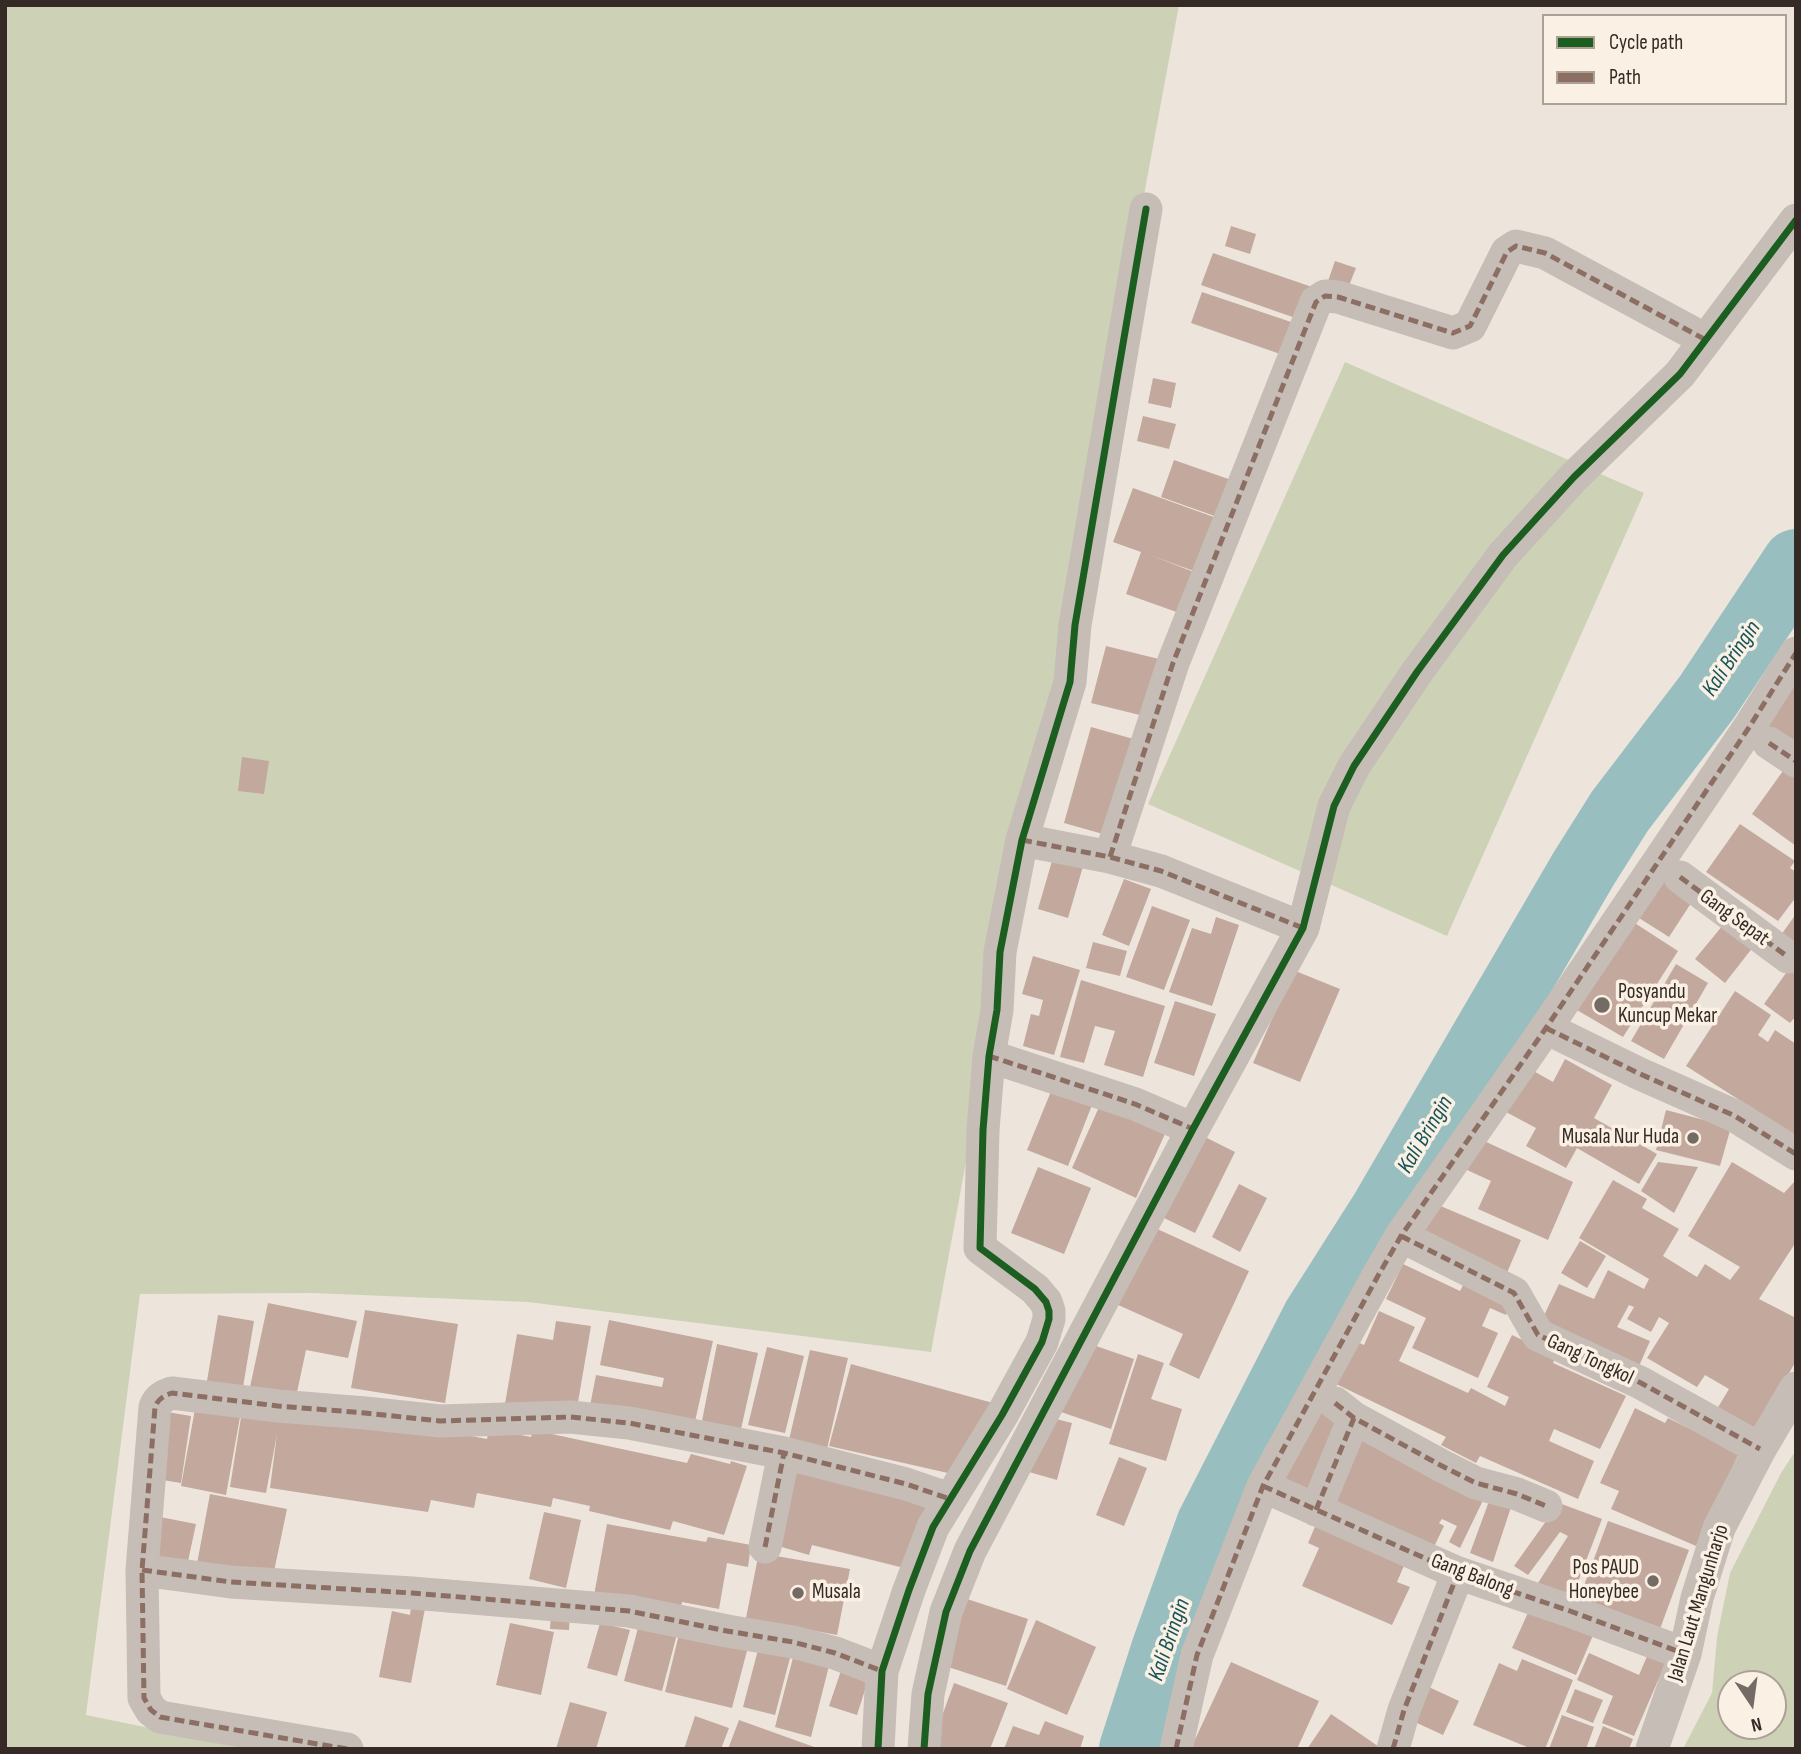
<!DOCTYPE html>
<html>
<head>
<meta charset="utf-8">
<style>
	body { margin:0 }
	#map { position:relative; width:1801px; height:1754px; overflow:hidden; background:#ede5dc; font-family:"Sofia Sans Condensed",sans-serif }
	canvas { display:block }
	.frame { position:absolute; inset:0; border:7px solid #352a25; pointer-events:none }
	.legend { position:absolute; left:1542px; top:14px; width:245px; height:91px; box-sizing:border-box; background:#faf0e3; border:2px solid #aba197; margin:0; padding:9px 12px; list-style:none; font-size:21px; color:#352a25 }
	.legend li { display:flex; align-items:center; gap:14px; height:35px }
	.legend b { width:35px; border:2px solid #aba197 }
	.north { position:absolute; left:1717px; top:1670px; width:70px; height:70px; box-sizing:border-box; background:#faf0e3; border:2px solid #aba197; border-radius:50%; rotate:167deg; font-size:19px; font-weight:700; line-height:28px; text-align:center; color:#352a25 }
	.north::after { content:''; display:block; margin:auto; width:24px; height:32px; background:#756b65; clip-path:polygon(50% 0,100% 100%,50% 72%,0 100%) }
</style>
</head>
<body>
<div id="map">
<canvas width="1801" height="1754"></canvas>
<div class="frame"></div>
<ul class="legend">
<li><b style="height:9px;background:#1b5e20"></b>Cycle path</li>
<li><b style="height:9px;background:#8d6e63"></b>Path</li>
</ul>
<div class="north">N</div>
</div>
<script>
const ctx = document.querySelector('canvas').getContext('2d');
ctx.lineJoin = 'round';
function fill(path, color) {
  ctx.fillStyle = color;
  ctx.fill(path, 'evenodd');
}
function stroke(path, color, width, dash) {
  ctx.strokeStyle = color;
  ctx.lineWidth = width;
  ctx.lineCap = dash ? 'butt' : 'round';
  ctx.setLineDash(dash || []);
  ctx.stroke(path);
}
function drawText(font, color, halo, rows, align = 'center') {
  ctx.font = font + ' "Sofia Sans Condensed",sans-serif';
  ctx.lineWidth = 7;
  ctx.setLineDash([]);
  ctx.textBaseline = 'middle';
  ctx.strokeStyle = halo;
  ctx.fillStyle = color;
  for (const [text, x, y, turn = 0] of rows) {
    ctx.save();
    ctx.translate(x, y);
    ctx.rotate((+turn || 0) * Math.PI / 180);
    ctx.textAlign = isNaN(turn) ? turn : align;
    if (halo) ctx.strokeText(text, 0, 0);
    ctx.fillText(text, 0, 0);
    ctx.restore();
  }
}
const green = new Path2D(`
	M5 5H1179L931 1352 528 1302 313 1293 140 1294 86 1715 252 1749H5Z
	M1345 362 1644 493 1447 936 1148 804Z
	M1796 1450V1749H1683L1712 1693 1717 1637 1730 1573 1781 1473ZM1731 1684H1773V1726H1731Z`);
const river = new Path2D(`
	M1133 1749 1166 1647 1210 1525 1316 1318 1384 1211 1584 868 1620 811 1707 697 1796 563`);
const building = new Path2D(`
	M1231 226 1256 234 1250 254 1225 246Z
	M1213 253 1315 288 1304 321 1201 285Z
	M1335 261 1356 268 1348 288 1328 281Z
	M1202 292 1297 324 1286 356 1191 323Z
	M1153 378 1176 383 1171 408 1148 403Z
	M1143 416 1176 424 1169 449 1137 441Z
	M1174 460 1237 482 1223 519 1161 497Z
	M1133 488 1222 520 1202 574 1150 555 1199 574 1185 615 1126 594 1141 552 1113 542Z
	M1106 646 1163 660 1148 717 1091 703Z
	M1796 675V755L1760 732Z
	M1091 727 1137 740 1110 836 1064 823Z
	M242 757 269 761 264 794 238 791Z
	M1788 764 1796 770V846L1752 814Z
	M1740 824 1795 861 1790 868 1796 872V897L1778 921 1706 872Z
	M1086 856 1068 918 1038 909 1052 861Z
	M1667 875 1697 894 1669 937 1639 918Z
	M1124 879 1151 889 1129 946 1102 935Z
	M1152 906 1190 920 1164 990 1126 977Z
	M1796 914V945L1781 935Z
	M1216 917 1239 925 1212 1006 1169 992 1192 928 1211 934Z
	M1627 918 1678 951 1623 1037 1570 1006Z
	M1728 919 1757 942 1725 983 1695 959Z
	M1093 942 1127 951 1120 976 1086 968Z
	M1033 956 1080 970 1054 1055 1023 1046 1031 1014 1039 1016 1043 1000 1022 994Z
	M1676 964 1708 983 1664 1059 1631 1041Z
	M1791 966 1796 970V1016L1790 1023 1764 1004Z
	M1293 970 1340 989 1300 1082 1253 1063Z
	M1081 980 1165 1006 1143 1077 1104 1065 1115 1031 1095 1026 1084 1063 1060 1057Z
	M1735 991 1771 1015 1758 1035 1768 1042 1775 1030 1796 1044V1136L1686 1066Z
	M1175 1001 1216 1014 1194 1076 1154 1063Z
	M1565 1059 1612 1085 1594 1118 1657 1154 1639 1184 1577 1148 1566 1168 1526 1146 1536 1128 1506 1112 1530 1069 1553 1082Z
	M1054 1084 1094 1100 1068 1166 1027 1150Z
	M1103 1098 1169 1125 1136 1198 1072 1168Z
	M1666 1110 1731 1127 1720 1166 1656 1150Z
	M1203 1136 1235 1152 1195 1233 1162 1217Z
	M1482 1140 1573 1182 1548 1240 1478 1209 1491 1181 1467 1170Z
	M1658 1162 1698 1167 1674 1213 1641 1191Z
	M1732 1162 1784 1193 1794 1182 1796 1183V1242L1759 1299 1796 1318V1361L1753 1436 1714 1414 1729 1389 1705 1375 1697 1387 1647 1358 1669 1323 1659 1317 1651 1332 1627 1319 1634 1307 1629 1305 1617 1327 1650 1341 1636 1373 1538 1328 1559 1284 1594 1299 1608 1270 1644 1289 1649 1279 1579 1238 1613 1180 1647 1199 1642 1208 1679 1229 1663 1256 1697 1277 1705 1264 1730 1280 1740 1267 1688 1236Z
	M1038 1167 1091 1188 1064 1254 1011 1233Z
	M1239 1184 1267 1198 1240 1252 1212 1237Z
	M1431 1202 1521 1240 1506 1275 1416 1238Z
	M1153 1227 1249 1271 1199 1379 1169 1365 1183 1334 1116 1304Z
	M1580 1241 1606 1256 1587 1288 1561 1273Z
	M1403 1264 1460 1291 1467 1278 1513 1297 1506 1315 1490 1308 1482 1326 1498 1333 1478 1378 1412 1348 1426 1318 1386 1299Z
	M268 1303 357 1321 348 1358 306 1350 296 1397 250 1387Z
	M365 1310 458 1324 445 1403 351 1388Z
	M1379 1311 1415 1327 1399 1361 1468 1393 1471 1388 1505 1406 1509 1397 1487 1387 1512 1335 1556 1356 1553 1363 1626 1396 1600 1449 1554 1429 1549 1441 1594 1461 1578 1499 1480 1456 1476 1463 1441 1445 1446 1437 1332 1382 1353 1340 1364 1345Z
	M218 1315 254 1321 243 1387 207 1381Z
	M609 1320 713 1341 694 1426 590 1406 596 1375 662 1387 664 1378 600 1365Z
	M556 1321 591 1326 577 1408 505 1404 517 1334 553 1340Z
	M717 1344 758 1353 741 1429 702 1421Z
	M1093 1345 1134 1359 1111 1429 1055 1410Z
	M767 1347 804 1356 785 1433 748 1425Z
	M810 1350 848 1358 827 1449 789 1440Z
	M1138 1354 1164 1363 1151 1399 1182 1409 1166 1461 1109 1444Z
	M851 1364 993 1403 961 1476 829 1446Z
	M1311 1402 1349 1421 1309 1502 1271 1484Z
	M1635 1408 1665 1423 1668 1418 1739 1453 1696 1546 1611 1509 1619 1491 1600 1483Z
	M195 1409 240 1417 226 1495 181 1486Z
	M161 1411 191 1416 181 1483 150 1478Z
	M242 1411 408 1424 487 1439 489 1429 531 1437 533 1430 687 1463 691 1454 730 1464 731 1461 747 1466 724 1535 673 1521 670 1530 589 1511 590 1506 553 1498 551 1507 477 1493 474 1508 431 1500 428 1512 270 1488 277 1434 266 1493 230 1487Z
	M1044 1416 1072 1423 1057 1480 1029 1472Z
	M1360 1427 1488 1490 1460 1548 1449 1542 1457 1526 1442 1519 1439 1523 1444 1526 1429 1557 1321 1505Z
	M1119 1457 1147 1468 1124 1526 1096 1515Z
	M791 1470 932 1501 912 1570 812 1545 809 1555 768 1543Z
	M1492 1493 1513 1501 1493 1562 1470 1553Z
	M210 1494 287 1509 272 1581 196 1569Z
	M1559 1503 1602 1519 1573 1595 1538 1583 1568 1536 1560 1532 1528 1575 1514 1566Z
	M544 1512 581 1520 566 1588 529 1579Z
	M1320 1515 1409 1554 1397 1582 1410 1587 1392 1625 1302 1586 1319 1548 1308 1543Z
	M155 1516 196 1524 187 1566 147 1557Z
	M1608 1521 1689 1550 1660 1629 1579 1599Z
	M607 1524 706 1542 708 1537 751 1545 748 1567 727 1563 719 1609 682 1602 681 1608 593 1601Z
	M765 1554 850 1569 837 1635 746 1618 758 1557Z
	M958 1596 1028 1619 1006 1686 936 1663Z
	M412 1600 426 1603 411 1683 379 1677 392 1611 410 1615Z
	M1531 1606 1594 1633 1576 1675 1512 1648Z
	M551 1613 570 1614 569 1630 550 1629Z
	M1036 1620 1096 1647 1067 1715 1007 1689Z
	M510 1623 554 1632 541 1695 496 1685Z
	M600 1623 630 1630 617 1676 587 1668Z
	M639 1624 677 1634 662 1691 624 1681Z
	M680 1630 748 1647 732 1708 665 1692Z
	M759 1646 791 1654 775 1715 743 1707Z
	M795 1650 831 1658 811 1737 775 1727Z
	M1589 1653 1639 1675 1648 1654 1666 1662 1634 1736 1602 1723 1613 1696 1577 1680Z
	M845 1659 872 1668 857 1715 829 1706Z
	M1522 1659 1573 1680 1545 1749H1532L1473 1725 1499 1663 1517 1671Z
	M1231 1662 1319 1701 1297 1749H1199L1192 1746Z
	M954 1683 1008 1703 990 1749H930Z
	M1420 1683 1459 1701 1443 1735 1404 1717Z
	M1575 1689 1603 1700 1593 1723 1566 1712Z
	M570 1702 607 1712 596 1749H556Z
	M1331 1714 1359 1733 1382 1749H1307Z
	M1562 1715 1594 1727 1586 1749H1549Z
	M695 1716 729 1728 721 1749H684Z
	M739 1720 817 1748V1749H728Z
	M1045 1721 1084 1736 1080 1749H1004L1013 1726 1039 1735Z
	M1603 1726 1633 1739 1629 1749H1594Z`);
const street = new Path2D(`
	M1769 743 1796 761
	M1022 840 1110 857 1161 871 1303 928
	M1110 857 1173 663 1316 302 1325 296 1338 297 1453 333 1470 326 1507 252 1516 246 1545 253 1706 340
	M1680 877 1788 957
	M1546 1028 1638 1073 1735 1116 1796 1154
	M989 1056 1135 1104 1193 1129
	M1401 1236 1514 1293 1538 1335 1641 1383 1760 1449
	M1335 1403 1354 1418 1442 1466 1476 1483 1517 1494 1546 1506
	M1263 1486 1458 1573 1570 1611 1685 1654
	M1316 1510 1354 1418
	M765 1547 784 1453
	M142 1570 231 1582 412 1593 629 1611 727 1631 793 1642 835 1653 882 1671
	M347 1749 160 1717 151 1710 144 1698 142 1570 155 1407C158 1399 163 1396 172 1393L278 1406 365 1413 440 1421 570 1417 629 1423 784 1453 906 1484 950 1499
	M878 1749 882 1671 909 1590 933 1527 1002 1415 1042 1342 1049 1319V1311L1046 1302 1035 1289 980 1248 983 1130 989 1056 997 1010 1000 952 1022 840 1070 682 1075 625 1146 209
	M924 1749 928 1694 946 1612 970 1551 1193 1129 1303 928 1334 806 1354 766 1417 672 1503 555 1574 477 1680 374 1796 220
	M1176 1749 1197 1655 1263 1486 1379 1274 1401 1236 1546 1028 1748 729 1796 653
	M1393 1749 1404 1710 1458 1573
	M1652 1749 1685 1654 1697 1598 1719 1528 1760 1449 1796 1388`);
const quiet = new Path2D(`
	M1769 743 1796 761
	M1022 840 1110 857 1161 871 1303 928
	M1110 857 1173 663 1316 302 1325 296 1338 297 1453 333 1470 326 1507 252 1516 246 1545 253 1706 340
	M1680 877 1788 957
	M1546 1028 1638 1073 1735 1116 1796 1154
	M989 1056 1135 1104 1193 1129
	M1401 1236 1514 1293 1538 1335 1641 1383 1760 1449
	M1335 1403 1354 1418 1442 1466 1476 1483 1517 1494 1546 1506
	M1263 1486 1458 1573 1570 1611 1685 1654
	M1316 1510 1354 1418
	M765 1547 784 1453
	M142 1570 231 1582 412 1593 629 1611 727 1631 793 1642 835 1653 882 1671
	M347 1749 160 1717 151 1710 144 1698 142 1570 155 1407C158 1399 163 1396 172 1393L278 1406 365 1413 440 1421 570 1417 629 1423 784 1453 906 1484 950 1499
	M1176 1749 1197 1655 1263 1486 1379 1274 1401 1236 1546 1028 1748 729 1796 653
	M1393 1749 1404 1710 1458 1573`);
const cycleway = new Path2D(`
	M878 1749 882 1671 909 1590 933 1527 1002 1415 1042 1342 1049 1319V1311L1046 1302 1035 1289 980 1248 983 1130 989 1056 997 1010 1000 952 1022 840 1070 682 1075 625 1146 209
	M924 1749 928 1694 946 1612 970 1551 1193 1129 1303 928 1334 806 1354 766 1417 672 1503 555 1574 477 1680 374 1796 220`);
const markers = [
	[1602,1005,9,"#756b65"],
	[1693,1138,7,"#756b65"],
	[1653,1581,7,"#756b65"],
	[798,1593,7,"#756b65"]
];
const streetNames = [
	["Gang Sepat",1734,918,36],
	["Gang Tongkol",1590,1360,25],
	["Gang Balong",1472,1576,21],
	["Jalan Laut Mangunharjo",1699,1603,-73]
];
const poiNames = [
	["Posyandu",1618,993],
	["Kuncup Mekar",1618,1017],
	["Musala Nur Huda",1679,1138,"right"],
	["Pos PAUD",1639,1569,"right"],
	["Honeybee",1639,1593,"right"],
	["Musala",812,1593]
];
const waterNames = [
	["Kali Bringin",1732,659,-56],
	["Kali Bringin",1426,1135,-59],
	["Kali Bringin",1170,1640,-71]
];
fill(green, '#cdd2b6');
stroke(river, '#98bebf', 68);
fill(building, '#c2a89d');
stroke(street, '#c5bdb6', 33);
stroke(quiet, '#8d6e63', 5, [10, 5]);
stroke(cycleway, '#1b5e20', 7);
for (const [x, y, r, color] of markers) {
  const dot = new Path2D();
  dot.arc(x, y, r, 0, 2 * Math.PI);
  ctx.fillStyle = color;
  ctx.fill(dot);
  stroke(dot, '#faf0e3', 2.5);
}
drawText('21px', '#352a25', '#faf0e3', streetNames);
drawText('21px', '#352a25', '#faf0e3', poiNames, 'left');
drawText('italic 23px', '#17545a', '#faf0e3', waterNames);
</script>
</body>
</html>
